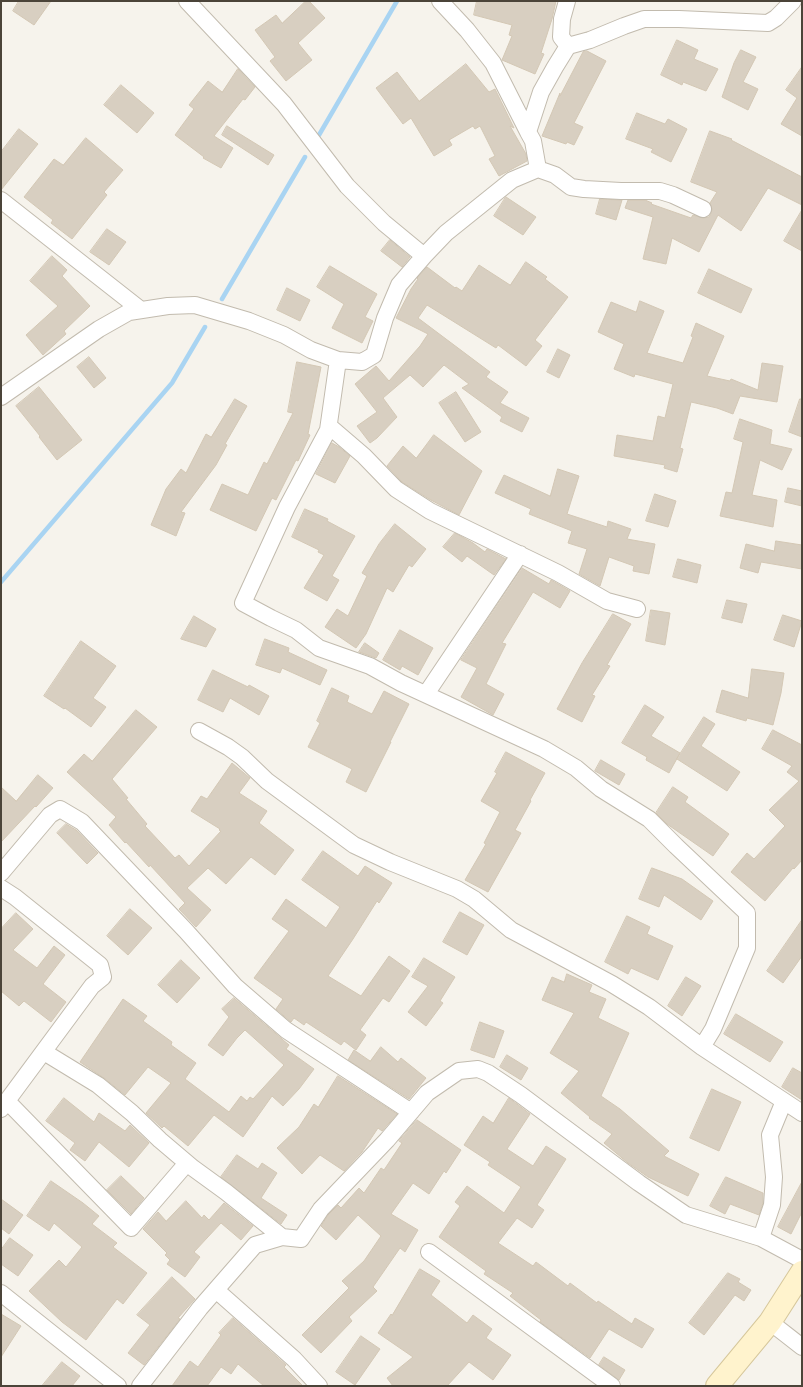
<!DOCTYPE html>
<html>
<head>
<meta charset="utf-8">
<style>
	body { margin:0 }
	#map { position:relative; width:803px; height:1387px; overflow:hidden; background:#f6f3ec; font-family:Roboto,sans-serif }
	canvas { display:block }
	.frame { position:absolute; inset:0; border:2px solid #4b4439; pointer-events:none }
</style>
</head>
<body>
<div id="map">
<canvas width="803" height="1387"></canvas>
<div class="frame"></div>
</div>
<script>
const ctx = document.querySelector('canvas').getContext('2d');
ctx.lineJoin = 'round';
function stroke(path, color, width, dash) {
  ctx.strokeStyle = color;
  ctx.lineWidth = width;
  ctx.lineCap = dash ? 'butt' : 'round';
  ctx.setLineDash(dash || []);
  ctx.stroke(path);
}
function fill(path, color) {
  ctx.fillStyle = color;
  ctx.fill(path, 'evenodd');
}
const stream = new Path2D(`
	M319 135 397 1
	M222 299 305 157
	M1 582 172 383 205 327`);
const building = new Path2D(`
	M19 1H51L34 25 13 11Z
	M306 1H309L325 18 298 43 312 60 286 81 270 61 275 57 255 30 276 15 282 23Z
	M477 1H556L552 19 541 53 544 54 535 74 502 60 512 36 509 35 512 25 474 15Z
	M677 40 698 50 694 59 718 69 706 91 683 82 682 85 661 75Z
	M741 50 756 57 743 82 758 89 748 110 722 97 734 63Z
	M587 51 606 61 574 123 583 127 574 145 567 142 566 144 542 136 560 93V96L583 52Z
	M466 64 489 92 495 89 514 128 510 126 526 154 527 161 499 176 489 159 495 156 480 126 475 129 473 126 449 140 452 145 434 156 411 118 403 124 376 88 397 72 419 101Z
	M802 67V136L781 124 797 98 786 90Z
	M238 69 255 87 245 100 243 99 214 136 233 148 221 168 203 158 204 157 175 135 194 109 189 105 208 81 222 92Z
	M121 85 154 113 137 133 104 105Z
	M637 113 665 124 668 119 687 129 671 162 651 152 653 149 626 139Z
	M227 126 274 155 268 165 222 135Z
	M19 129 38 144 1 190V152Z
	M710 131 732 139 731 140 802 177V205L768 188 741 231 718 215 699 252 672 238 666 264 643 259 653 217 625 208 628 200H645L652 203 651 204 691 218 693 215 703 218 709 217 711 213 712 209 710 203 717 192 691 182Z
	M86 138 123 170 104 192 107 195 72 239 51 223 53 220 24 197 54 159 63 165Z
	M506 197 536 217 523 235 494 216Z
	M600 199 622 200 616 220 596 214Z
	M802 210V251L784 241Z
	M107 229 126 242 109 265 90 252Z
	M390 240 410 257 402 267 381 251Z
	M52 256 67 270 62 276 90 306 64 331 66 334 43 355 26 335 58 306 30 281Z
	M526 262 547 277 545 279 568 297 535 340 542 346 526 366 498 345 496 348 427 305 418 318 490 372 486 377 508 392 500 403 529 418 522 432 500 421 502 417 462 388 469 384 444 365 423 387 410 375 383 398 397 417 377 438 370 443 357 426 377 412 355 384 376 366 389 381 420 346 428 334 396 318 411 289 418 279 417 278 427 267 455 288 456 287 462 291 479 265 510 285Z
	M330 266 377 294 365 317 373 321 362 343 332 328 344 304 317 287Z
	M709 269 752 289 741 313 698 293Z
	M287 288 310 300 300 321 277 310Z
	M640 301 664 311 647 353 683 363 693 337 691 336 696 323 724 336 707 376 730 381 731 379 758 390 762 363 783 366 777 402 740 396 733 414 717 408 691 402 680 448 683 449 677 472 664 468 665 465 614 456 617 435 653 441 658 416 665 418 673 384 635 374 634 377 614 369 624 344 598 332 611 302 636 312Z
	M558 349 570 355 559 378 547 372Z
	M89 357 106 378 94 388 77 367Z
	M297 362 321 367 308 434 310 435 298 461 296 460 276 500 272 498 256 531 210 510 222 484 248 495 264 462 267 464 293 413 288 412Z
	M39 387 82 440 57 460 39 437 40 436 16 406Z
	M456 392 481 432 465 442 439 403Z
	M235 399 247 406 225 444 227 445 216 465 181 512 185 513 176 536 151 525 166 489 181 469 186 473 206 434 211 437Z
	M800 399H802V437L789 432Z
	M740 419 772 430 770 444 792 449 782 470 760 460 752 495 777 500 773 527 720 516 726 492 732 493 743 442 734 439Z
	M434 435 482 471 459 515 429 499 402 482 387 466 403 446 416 458Z
	M332 443 339 447 350 456 335 483 316 474Z
	M558 469 579 476 567 514 607 527 608 521 631 529 627 539 655 544 649 574 633 571 634 566 609 557 600 586 579 574 587 549 568 543 572 531 529 514 531 509 495 493 504 475 550 496Z
	M788 488 802 491V506L785 502Z
	M655 494 676 501 668 527 646 521Z
	M305 509 328 519 327 521 355 536 332 576 339 580 327 601 304 588 324 555 318 552 319 550 292 537Z
	M395 524 426 549 412 567 409 565 393 592 387 588 366 634 356 648 325 627 337 609 348 616 367 576 362 573 379 544Z
	M455 533 473 543 485 552 487 549 506 559 494 575 467 556 462 562 443 547Z
	M776 541 802 545V569L761 562 758 573 740 568 746 544 774 551Z
	M678 559 701 565 697 583 673 577Z
	M522 568 549 584 551 580 570 591 560 608 533 592 502 643 506 644 486 684 504 694 493 715 461 697 477 668 461 660Z
	M727 600 747 604 742 623 722 618Z
	M651 610 670 613 665 645 646 641Z
	M613 614 631 624 607 665 610 666 592 695 595 696 582 722 557 709 582 663Z
	M783 615 802 621 794 647 774 640Z
	M194 616 216 629 206 647 181 639Z
	M400 630 433 648 418 675 402 666 400 670 383 660Z
	M265 639 289 648 288 652 327 670 320 685 282 668 280 673 256 665Z
	M81 641 116 666 93 698 106 707 91 727 65 708 64 709 44 696Z
	M365 643 379 653 376 658 359 652Z
	M752 669 784 673 781 693 773 725 747 718 746 721 716 712 722 690 748 698Z
	M213 670 248 687 249 685 269 696 259 715 230 698 223 712 198 700Z
	M332 688 349 696 347 702 372 714 384 691 409 704 390 742H391L366 792 346 782 352 769 308 747 320 723 317 721Z
	M645 705 664 717 651 736 680 753 669 773 646 760 647 757 622 743Z
	M136 710 157 727 112 779 128 798 126 799 147 824 145 826 175 858 179 855 189 866 221 831 219 830 220 829 191 811 201 796 207 799 232 763 250 778 239 793 267 811 259 823 294 850 275 875 251 857 226 884 208 868 187 888 211 910 196 927 179 909 185 903 150 865 149 867 126 842 125 843 109 825 116 817 67 772 84 754 92 761Z
	M704 717 715 724 701 746 740 772 727 791 677 759Z
	M773 730 802 745V860L794 869 793 868 765 901 731 872 747 853 754 859 785 826 769 810 799 781 787 772 792 766 762 749Z
	M506 752 545 773 530 800 531 801 515 830 521 833 488 892 465 880 486 844 484 843 500 812 481 801 497 773 495 772Z
	M601 760 625 774 619 785 595 771Z
	M38 775 53 788 36 807 35 806 1 842V787L16 801Z
	M673 787 688 797 685 802 729 834 713 856 667 824 656 813Z
	M66 824 76 830 98 853 87 864 57 833Z
	M323 851 358 876 365 866 392 883 379 903 377 901 353 939 328 976 361 996 389 956 410 971 389 1002 383 998 360 1030 366 1035 356 1050 344 1041 341 1045 306 1022 304 1025 294 1018 291 1022 276 1009 283 999 254 978 289 931 272 919 286 899 326 928 340 907 302 880Z
	M652 868 682 879 713 901 701 920 664 895 659 907 639 899Z
	M130 909 152 928 128 955 107 936Z
	M460 912 484 925 467 955 443 942Z
	M16 913 33 929 13 950 37 968 54 946 65 955 43 984 66 1002 51 1022 24 1001 19 1006 1 991V929Z
	M627 916 650 927 647 934 673 946 658 980 631 968 628 974 605 962Z
	M802 920V956L783 983 767 971Z
	M424 958 455 977 440 1001 443 1003 426 1026 408 1012 428 986 412 977Z
	M181 960 200 978 177 1003 158 985Z
	M567 974 592 985 589 992 606 999 598 1018 629 1033 601 1096 620 1109 669 1151 664 1156 699 1174 688 1196 648 1177 628 1163 604 1143 612 1134 589 1118 590 1117 561 1093 579 1071 550 1053 574 1013 542 1000 552 977 564 982Z
	M686 977 701 986 682 1016 668 1006Z
	M234 998 289 1045 286 1049 314 1069 299 1089 283 1106 272 1096 243 1137 214 1115 188 1146 164 1126 162 1128 146 1113 171 1083 148 1067 125 1095 104 1078 80 1062 123 999 147 1016 143 1021 172 1042 171 1045 196 1063 185 1079 229 1112 241 1096 247 1101 250 1097 253 1099 284 1065 245 1030 237 1038 223 1056 208 1045 229 1017 222 1009Z
	M736 1014 783 1042 770 1062 724 1034Z
	M480 1022 504 1031 494 1058 471 1050Z
	M381 1047 398 1062 401 1058 426 1078 409 1099 348 1060 354 1050 370 1061Z
	M507 1055 528 1068 521 1080 500 1067Z
	M793 1068 802 1073V1100L782 1087Z
	M338 1076 397 1114 382 1131 378 1128 362 1152 344 1171 320 1155 302 1174 277 1148 299 1127 314 1104 318 1107Z
	M712 1089 741 1102 719 1151 690 1138Z
	M64 1098 94 1122 99 1113 125 1131 130 1125 149 1143 129 1167 99 1142 85 1161 70 1150 75 1143 46 1121Z
	M509 1098 530 1114 507 1149 533 1166 546 1146 566 1159 537 1205 544 1210 532 1228 517 1218 498 1243 533 1266 536 1262 568 1286 570 1283 597 1303 598 1301 632 1324 635 1318 654 1329 642 1348 609 1329 590 1358 540 1322 541 1320 510 1296 513 1293 484 1274 486 1271 439 1237 460 1206 455 1202 467 1186 504 1213 521 1187 488 1165 490 1162 464 1145 483 1116 493 1123Z
	M417 1120 461 1150 446 1173 444 1171 429 1194 413 1183 391 1214 418 1230 405 1252 400 1248 373 1287 377 1291 349 1317 352 1321 321 1353 302 1335 349 1288 342 1281 364 1261 381 1236 358 1215 336 1240 321 1226 328 1215 338 1205 341 1208 359 1188 364 1193 381 1168 384 1170 402 1143 399 1141Z
	M237 1155 258 1169 262 1163 277 1173 261 1198 287 1215 281 1224 221 1177Z
	M121 1176 144 1198 131 1214 107 1190Z
	M726 1177 763 1193V1203L759 1215 730 1204 725 1214 710 1206Z
	M51 1181 83 1203 99 1216 92 1224 117 1243 113 1247 147 1273 123 1304 117 1299 86 1340 62 1322 29 1291 59 1260 66 1267 82 1247 54 1223 49 1231 27 1216Z
	M802 1182V1212L791 1234 778 1227Z
	M1 1199 23 1215 9 1234 1 1228Z
	M186 1201 202 1218 204 1215 209 1220 224 1203 253 1226 241 1240 221 1223 194 1252 200 1257 185 1277 167 1264 170 1260 165 1255 167 1253 143 1229 158 1212 166 1221Z
	M10 1238 33 1255 18 1276 1 1264V1250Z
	M420 1269 440 1281 431 1295 467 1323 473 1315 492 1329 486 1338 511 1355 493 1380 469 1362 447 1386H393L387 1378 413 1357 378 1333 391 1314 392 1315Z
	M728 1273 740 1279 738 1282 751 1290 744 1301 735 1295 704 1335 689 1323Z
	M172 1277 195 1299 178 1318 180 1319 144 1365 128 1353 150 1325 137 1315Z
	M1 1314 21 1326 1 1357Z
	M233 1318 286 1365 284 1367 303 1386H264L238 1364 231 1374 221 1367 207 1386H172L190 1361 198 1367 221 1335 219 1333Z
	M361 1336 380 1349 355 1385 336 1372Z
	M604 1357 625 1370 619 1380 599 1365Z
	M62 1362 80 1376 72 1386H42Z`);
const minor = new Path2D(`
	M187 1 284 104 347 186 384 223 424 256
	M440 1 467 30 493 63 528 132
	M567 1 562 19 561 37 568 46
	M1 200 141 310
	M703 209 673 195 660 191H621L584 189 571 187 555 175 538 169 533 141 528 132 541 92 555 67 568 46 590 40 624 26 644 19H679L768 23 776 18 793 1
	M338 360 328 430 287 507 243 603 271 618 296 630 319 648 370 666 401 683 544 749 576 768 601 789 649 819 676 846 747 913V948L713 1029 702 1047
	M1 397 99 329 129 312 168 306 195 305 249 321 284 335 311 350 338 360 362 362 374 355 385 318 399 285 424 256 446 233 512 180 538 169
	M329 426 364 456 396 489 430 511 558 573 607 601 637 609
	M426 694 520 554
	M199 731 228 747 242 757 267 781 354 845 390 862 457 889 474 899 511 930 612 984 649 1007 702 1047 802 1113
	M1 873 50 815 60 809 82 822 186 931 235 986 286 1030 411 1112
	M1 888 15 897 100 965 103 977 92 986 1 1109
	M44 1052 98 1085 132 1113 160 1140 193 1168 226 1192 282 1237
	M7 1101 131 1228 187 1163
	M761 1238 772 1205 774 1177 770 1135 784 1101
	M429 1252 612 1386
	M216 1290 294 1359 319 1386
	M1 1293 118 1386
	M770 1322 802 1347
	M140 1386 200 1308 255 1245 282 1237 301 1239 321 1209 387 1140 427 1093 459 1071 478 1069 488 1073 521 1095 639 1183 686 1215 761 1238 802 1260`);
const secondary = new Path2D(`
	M717 1386 770 1322 802 1272`);
stroke(stream, '#a9d4f2', 4.5);
fill(building, '#d8cfc1');
stroke(building, '#d3c7b4', 1);
stroke(minor, '#c2bbae', 18);
stroke(secondary, '#d6c79b', 24);
stroke(minor, '#fff', 16);
stroke(secondary, '#fff3cd', 22);
</script>
</body>
</html>
